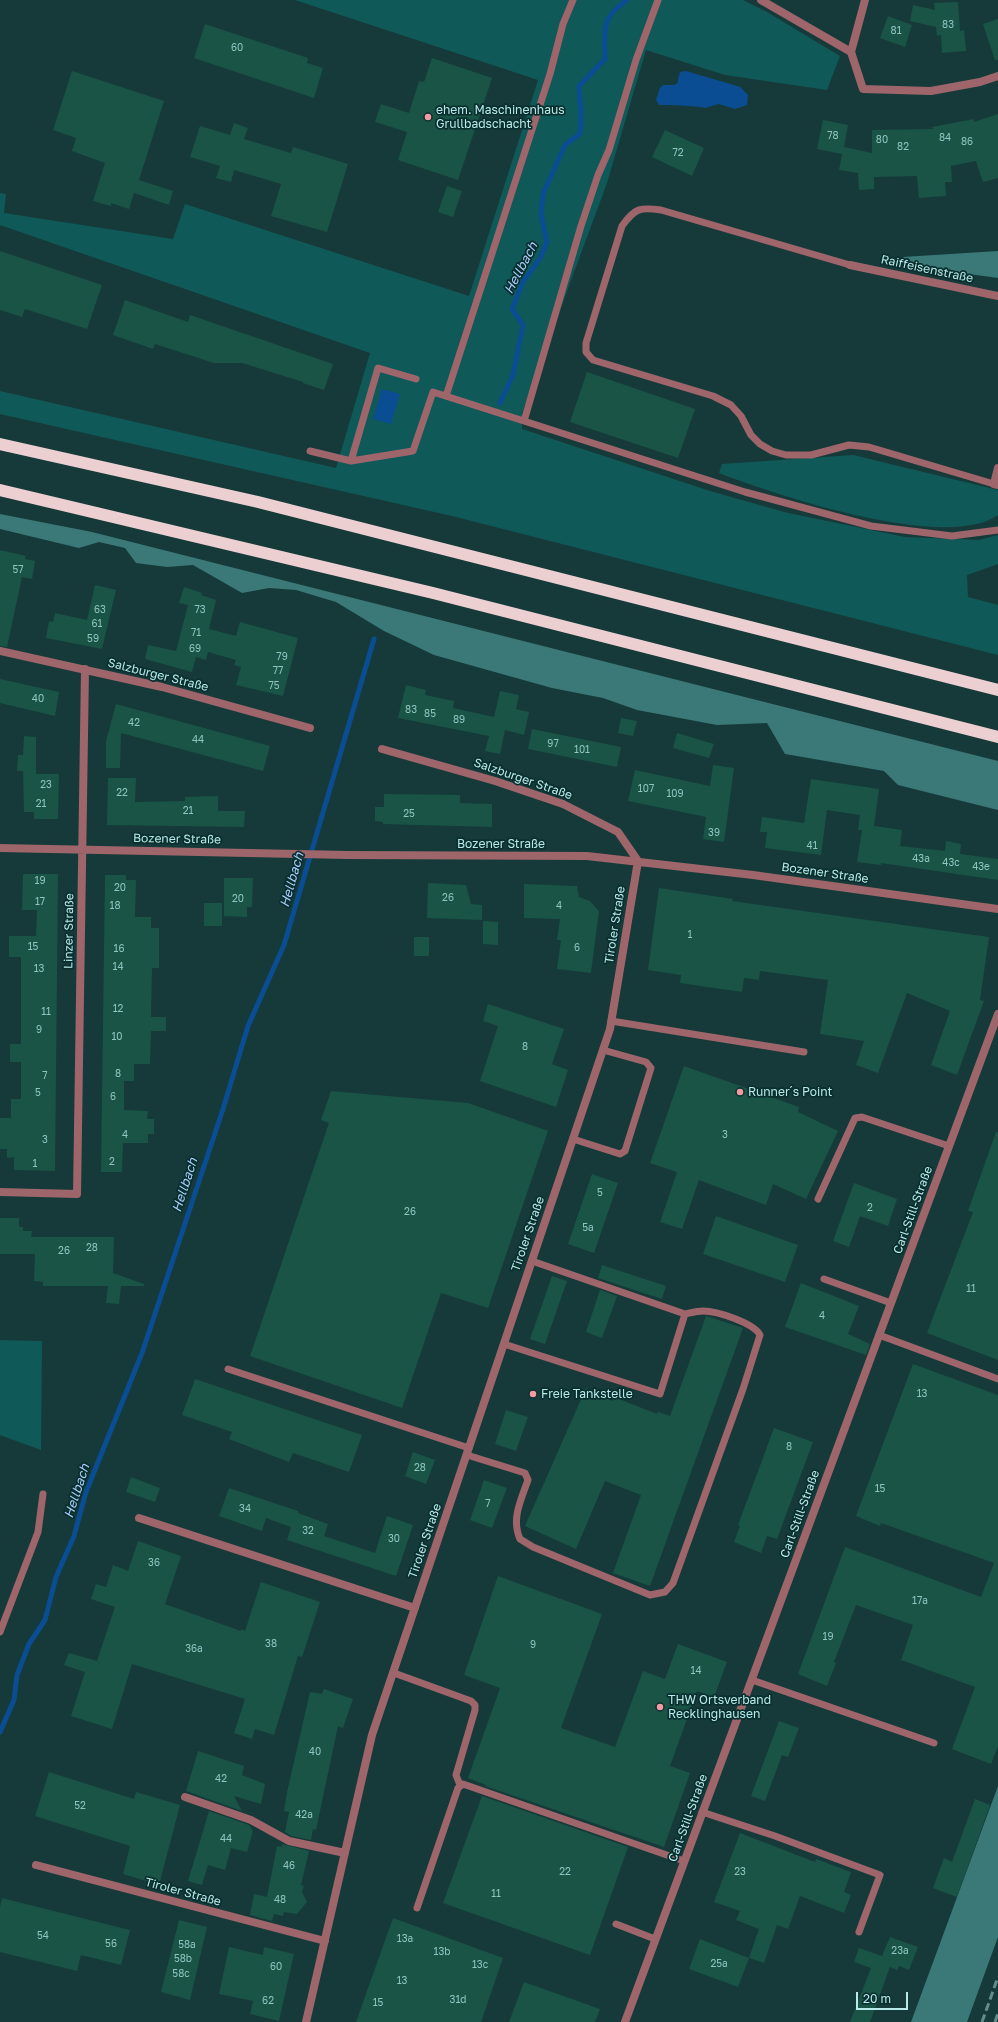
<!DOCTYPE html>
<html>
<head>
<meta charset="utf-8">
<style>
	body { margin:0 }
	#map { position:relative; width:998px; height:2022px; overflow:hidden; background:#163a39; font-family:"Golos Text",sans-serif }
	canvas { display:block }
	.scale { position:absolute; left:856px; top:1992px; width:52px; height:18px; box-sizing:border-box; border:2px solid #b8eae9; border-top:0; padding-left:5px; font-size:12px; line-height:14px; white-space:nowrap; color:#b8eae9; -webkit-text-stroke:3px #0a2f2f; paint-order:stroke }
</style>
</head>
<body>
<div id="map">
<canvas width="998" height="2022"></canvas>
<div class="scale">20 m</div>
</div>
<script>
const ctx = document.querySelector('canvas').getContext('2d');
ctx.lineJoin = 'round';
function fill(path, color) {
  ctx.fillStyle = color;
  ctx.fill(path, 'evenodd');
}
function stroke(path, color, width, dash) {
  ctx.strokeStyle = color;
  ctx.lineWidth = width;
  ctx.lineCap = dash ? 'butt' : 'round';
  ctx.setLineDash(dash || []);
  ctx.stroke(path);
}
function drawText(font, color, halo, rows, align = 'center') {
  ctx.font = font + ' "Golos Text",sans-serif';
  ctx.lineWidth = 3.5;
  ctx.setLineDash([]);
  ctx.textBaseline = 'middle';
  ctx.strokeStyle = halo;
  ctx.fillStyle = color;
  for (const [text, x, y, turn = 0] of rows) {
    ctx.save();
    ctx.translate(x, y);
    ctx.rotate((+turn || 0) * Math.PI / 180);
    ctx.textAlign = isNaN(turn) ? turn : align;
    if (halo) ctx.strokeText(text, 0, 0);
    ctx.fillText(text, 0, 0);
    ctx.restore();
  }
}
const green = new Path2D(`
	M295 0H743L767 12 840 56 827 90 725 75 646 50 607 183 522 413V429L710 491 788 513 905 537 979 540 998 535V564L967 575 968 597 998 605V655L452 516 0 414V391L336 468 370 353 0 225V193L6 194 4 213 173 239 185 204 469 296 538 80Z
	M853 455 998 490V515C946 552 776 495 719 473L722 464Z
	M0 1340 42 1341 41 1450 0 1435Z`);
const forest = new Path2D(`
	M998 251V278L903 265V257Z
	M0 514 92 532 998 761V810L898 785 884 771 785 754 767 723 717 725 637 710 603 698 552 688 434 655 384 631 336 602 296 590 269 588 242 593 193 565 167 567 136 563 125 548 99 542 79 548 0 529Z
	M998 1786V1937L967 2022H911Z`);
const water = new Path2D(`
	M686 71 734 85 740 87 748 95 747 105 735 109 719 104 705 108C702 106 667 105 659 105L656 100 660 88 663 85H673L677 84 680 72Z
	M382 389 400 394 391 424 373 419Z`);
const stream = new Path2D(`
	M500 403 513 375 523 325 512 309 523 282 540 258 547 242 541 215 543 194 565 145 580 134 581 115 579 86 605 59C605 29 600 19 627 0
	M0 1732 14 1700 17 1675 29 1644 45 1620 56 1577 74 1536 86 1492 142 1353 223 1109 248 1026 284 945 374 639`);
const building = new Path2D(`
	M958 2 960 31 964 30 966 51 942 53 941 35 937 36 936 27 910 21 913 5 935 10 934 3Z
	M888 16 912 25 905 47 880 38Z
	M998 19V60H995L983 24Z
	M205 24 308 58 307 63 323 68 314 98 194 58Z
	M432 58 492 78 458 180 398 160 407 132 375 122 381 104 409 113 419 81 424 82Z
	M72 71 164 101 139 180 173 191 169 205 134 193 129 209 111 203V206L93 201 105 163 72 151 76 138 53 130Z
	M998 114V178L983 182 976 161 951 166 952 182H945L946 196 919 198 917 176 874 177V189L859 190 858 173 839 170 842 154 817 149 823 120 848 125 844 147 872 153V130L933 129 932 127 974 119V122Z
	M234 123 248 128 244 139 291 153 293 147 348 164 327 232 271 216 281 184 234 170 231 182 216 178 220 166 190 157 200 126 230 135Z
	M665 130 704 148 692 176 652 157Z
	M447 186 462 191 453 217 438 212Z
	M0 251 102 285 87 329 25 309 22 317 0 310Z
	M125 300 188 322 190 315 333 364 324 390 303 383V382L242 363H214L155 344 153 349 113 335Z
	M587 372 695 409 678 458 570 422Z
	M0 550 26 556 25 559 35 561 32 579 22 577 7 647 0 646Z
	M95 585 116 590 102 649 46 638 49 621 53 622 55 613 87 620Z
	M184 587 202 593 201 595 216 600 209 629 236 636 240 622 298 638 283 696 236 685 241 667 234 665 236 660 208 652 206 660 196 657 192 672 145 659 148 645 176 651 188 605 179 603Z
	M0 679 59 692 55 716 0 703Z
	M406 685 426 690 425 695 454 701 453 708 494 717 500 691 519 695 516 709 529 712 524 735 505 730 500 754 485 751 489 736 398 718Z
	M116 704 270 746 263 771 121 733 120 768H106V741Z
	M621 718 637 721 633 736 618 733Z
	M532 729 621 747 617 767 528 749Z
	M677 733 714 744 709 758 673 748Z
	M24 736 36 737V774H59L58 819H34V812H24L23 771H17L18 755H23Z
	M713 765 734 768 724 842 703 839 706 817 628 801 635 770 710 786Z
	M108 778H136L135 802 185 801V797L218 796V811H245L244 827 107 825Z
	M811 779 879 789 874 826 902 830 900 846 945 851 946 841 961 844 960 854 998 859V880L881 863V865L857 862 862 830H858L860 815 827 810 821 855 765 848 767 832H760L762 817 804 823Z
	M384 794 460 795V803L492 804V827L383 824V822L375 821V807H384Z
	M23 874H58L55 1171 14 1170V1157L7 1158V1149H0V1118H11V1099H21V1062H10V1044H21V957H9V936H36L37 910H22Z
	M105 875H126V880H136L135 917H151V928H159V968H152L151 1017H166V1031H151L150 1064H134V1081H124V1110L148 1111 147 1119H154V1134H148V1143H123L122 1172H101Z
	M224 878H253L252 907H247V917L224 916Z
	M428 883 466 885 471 904 482 905V920L427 918Z
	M524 884 577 886 579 897 590 901 599 911 591 973 557 969 561 940H557L560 919 524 918Z
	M659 888 733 899 732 901 989 937 980 1000 984 1001 957 1075 931 1065 950 1011 907 993 878 1073 856 1065 864 1041 820 1034 828 980 760 971 759 980 744 978 742 992 680 983 681 975 648 970Z
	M204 903H222V926H204Z
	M483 921 498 922V945L483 944Z
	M414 937H429V956H414Z
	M488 1004 564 1029 552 1064 568 1070 556 1107 480 1081 498 1026 483 1021Z
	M684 1066 799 1107 798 1112 838 1131 806 1199 773 1184 766 1205 699 1180 682 1229 660 1222 677 1172 650 1163Z
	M331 1091 468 1103 548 1131 488 1308 441 1293 402 1408 250 1356 329 1123 321 1120Z
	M996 1132H998V1360L927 1333 973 1212 968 1211Z
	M592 1174 618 1183 594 1253 568 1244Z
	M854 1183 897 1199 888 1226 860 1216 849 1247 833 1241Z
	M716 1216 798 1245 785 1282 703 1254Z
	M0 1218H19V1227H23V1231H32L31 1237H114L113 1273 144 1284V1286H121L119 1304 106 1303 108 1286H43V1282L34 1281 35 1254H0Z
	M602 1265 666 1286 662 1299 598 1278Z
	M552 1276 567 1281 545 1344 530 1339Z
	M801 1283 859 1306 848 1334 870 1344 866 1355 785 1327Z
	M600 1290 617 1296 602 1338 586 1332Z
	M706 1316 743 1328 650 1586 613 1573 641 1495 605 1481 576 1549 525 1526 586 1388 613 1401 614 1397 657 1414 658 1412 670 1416Z
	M913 1364 998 1395V1746L991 1764 952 1749 975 1687 901 1660 913 1625 856 1605 834 1662 836 1663 827 1686 798 1674 845 1547 981 1597 994 1563 881 1523 880 1526 856 1516Z
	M195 1379 362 1435 349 1472 293 1453 289 1462 229 1439 232 1432 182 1415Z
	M506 1410 528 1417 516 1451 495 1444Z
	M774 1428 813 1442 777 1539 767 1536 761 1553 734 1542 740 1526 738 1525Z
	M413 1452 435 1460 426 1484 405 1476Z
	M131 1477 160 1488 155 1502 126 1492Z
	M484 1480 507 1488 492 1528 470 1520Z
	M229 1488 298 1511V1513L328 1524 324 1536 375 1553 387 1516 413 1525 396 1576 287 1540 291 1527 266 1518 262 1531 219 1516Z
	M138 1541 181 1556 165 1604 241 1631V1629L245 1631 261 1582 320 1602 302 1657 298 1656 274 1735 255 1729 252 1739 234 1733 245 1699 132 1664 112 1729 71 1716 85 1672 64 1665 69 1653 97 1661 115 1607 91 1599 96 1584 106 1587 113 1565 128 1571Z
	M498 1576 602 1614 561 1728 615 1747 643 1671 665 1679 678 1644 727 1662 714 1697 697 1691 670 1766 690 1773 664 1847 485 1786 486 1785 468 1778 500 1688 464 1675Z
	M324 1689 353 1699 343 1728 338 1726 316 1830 313 1829 311 1840 291 1836 285 1832 289 1812 284 1811 287 1792 310 1692 322 1694Z
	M779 1721 799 1728 788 1757 782 1755 765 1801 751 1796Z
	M198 1751 244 1766 242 1775 265 1784 261 1804 234 1796 242 1811 186 1791Z
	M49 1772 134 1799 136 1792 180 1805 159 1885 123 1874 130 1846 35 1816Z
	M482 1796 628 1847 590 1955 443 1903Z
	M975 1799 990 1805 957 1897 933 1888 944 1858 952 1862Z
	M209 1811 249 1825 253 1831 247 1852 231 1848 225 1870 208 1865 202 1885 188 1881Z
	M740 1833 815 1862 816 1859 851 1872 844 1892 851 1895 844 1913 800 1896 788 1929 777 1925 764 1963 749 1958 759 1929 736 1920 740 1911 714 1902Z
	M282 1844 309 1851 301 1885 304 1886 302 1892 307 1902 297 1914 284 1912 283 1916 274 1914 272 1921 250 1915 254 1894 267 1897 277 1846 282 1847Z
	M2 1898 130 1930 121 1965 81 1955 77 1971 0 1952V1907Z
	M393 1918 503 1958 481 2022H356Z
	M179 1920 207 1927 190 2000 161 1992Z
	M890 1937 918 1947 909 1970 899 1966 897 1970 890 1967 870 2022H850L871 1968 854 1962 859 1948 882 1956Z
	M700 1939 749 1958 738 1987 689 1969Z
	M229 1947 263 1955 264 1947 294 1954 279 2021 250 2014 253 2001 219 1994Z
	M524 1982 600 2009 595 2022H509Z`);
const service = new Path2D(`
	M850 265 661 210C640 207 635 208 622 226L586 343V352L593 360 713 396 731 405 741 416 751 435 760 444 772 451 786 455H811L849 445 869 447 994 484
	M446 396 550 74 563 24 573 0
	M524 421 745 492 871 526 952 536 998 530
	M310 451 351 461 378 368 416 379
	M351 461 413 451 433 392 524 421 581 226 598 175 609 150 636 60 658 0
	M611 1021 804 1052
	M573 1139 620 1154 625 1151 651 1068 646 1062 603 1050
	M818 1199 855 1118 862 1117 949 1146
	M824 1279 891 1303
	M879 1335 998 1379
	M504 1344 660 1394 685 1314
	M228 1369 469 1448
	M467 1455 525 1473 528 1480C521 1500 511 1519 520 1539L533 1547 650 1595 665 1592 673 1583 743 1389 760 1335C754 1323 717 1311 703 1311 697 1311 690 1313 685 1314L532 1261
	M0 1632 38 1532 43 1494
	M394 1673 471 1701 475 1705V1710L456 1775 460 1785
	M752 1680 934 1743
	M702 1812 775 1836 880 1875 859 1932
	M417 1908 458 1788 463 1784 684 1861
	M616 1924 655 1939`);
const minor = new Path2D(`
	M761 0 851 52 863 89 931 91 980 82 998 76
	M851 52 865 0
	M850 265 998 296
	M998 468 994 484 998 485
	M0 651 162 687 310 728
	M0 848 348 855 587 856 753 875 998 909
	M0 1192 77 1194 85 669
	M139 1518 415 1608
	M185 1797 251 1820 289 1841 345 1853
	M36 1865 325 1941
	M306 2022 372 1735 610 1029 638 861 618 832 563 804 495 781 382 749
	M625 2022 998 1014`);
const motorway = new Path2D(`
	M0 444 258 502 998 690
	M0 490 433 593 998 737`);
const rail = new Path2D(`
	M982 2022 998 1977
	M995 2022 998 2013`);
const markers = [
	[428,117,4,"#f49aa2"],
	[740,1092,4,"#f49aa2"],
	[533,1394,4,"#f49aa2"],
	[660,1707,4,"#f49aa2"]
];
const numberNames = [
	["83",948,25],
	["81",896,31],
	["60",237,48],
	["78",833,136],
	["84",945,138],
	["80",882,140],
	["86",967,142],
	["82",903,147],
	["72",678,153],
	["57",18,570],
	["63",100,610],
	["73",200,610],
	["61",97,624],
	["71",196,633],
	["59",93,639],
	["69",195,649],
	["79",282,657],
	["77",278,671],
	["75",274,686],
	["40",38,699],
	["83",411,710],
	["85",430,714],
	["89",459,720],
	["42",134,723],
	["44",198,740],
	["97",553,744],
	["101",582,750],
	["23",46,785],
	["107",646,789],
	["22",122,793],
	["109",675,794],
	["21",41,804],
	["21",188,811],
	["25",409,814],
	["39",714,833],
	["41",812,846],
	["43a",921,859],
	["43c",951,863],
	["43e",981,867],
	["19",40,881],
	["20",120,888],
	["26",448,898],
	["20",238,899],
	["17",40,902],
	["18",115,906],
	["4",559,906],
	["1",690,935],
	["15",33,947],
	["6",577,948],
	["16",119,949],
	["14",118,967],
	["13",39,969],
	["12",118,1009],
	["11",46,1012],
	["9",39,1030],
	["10",117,1037],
	["8",525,1047],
	["8",118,1074],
	["7",45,1076],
	["5",38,1093],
	["6",113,1097],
	["4",125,1135],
	["3",725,1135],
	["3",45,1140],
	["2",112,1162],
	["1",35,1164],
	["5",600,1193],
	["2",870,1208],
	["26",410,1212],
	["5a",588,1228],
	["28",92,1248],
	["26",64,1251],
	["11",971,1289],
	["4",822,1316],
	["13",922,1394],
	["8",789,1447],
	["28",420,1468],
	["15",880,1489],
	["7",488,1504],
	["34",245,1509],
	["32",308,1531],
	["30",394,1539],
	["36",154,1563],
	["17a",920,1601],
	["19",828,1637],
	["38",271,1644],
	["9",533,1645],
	["36a",194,1649],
	["14",696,1671],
	["40",315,1752],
	["42",221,1779],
	["52",80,1806],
	["42a",304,1815],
	["44",226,1839],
	["46",289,1866],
	["22",565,1872],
	["23",740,1872],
	["11",496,1894],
	["48",280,1900],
	["54",43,1936],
	["13a",405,1939],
	["56",111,1944],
	["58a",187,1945],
	["23a",900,1951],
	["13b",442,1952],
	["58b",183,1959],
	["25a",719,1964],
	["13c",480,1965],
	["60",276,1967],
	["58c",181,1974],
	["13",402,1981],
	["31d",458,2000],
	["62",268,2001],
	["15",378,2003]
];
const poiNames = [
	["ehem. Maschinenhaus",436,110],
	["Grullbadschacht",436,124],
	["Runner´s Point",748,1092],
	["Freie Tankstelle",541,1394],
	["THW Ortsverband",668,1700],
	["Recklinghausen",668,1714]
];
const streetNames = [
	["Raiffeisenstraße",927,269,12],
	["Salzburger Straße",158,675,14],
	["Salzburger Straße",523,779,19],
	["Bozener Straße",177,839,1],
	["Bozener Straße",501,844],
	["Bozener Straße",825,873,8],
	["Tiroler Straße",615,925,-81],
	["Linzer Straße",69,931,-89],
	["Carl-Still-Straße",913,1210,-70],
	["Tiroler Straße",528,1234,-71],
	["Carl-Still-Straße",800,1514,-70],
	["Tiroler Straße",425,1541,-71],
	["Carl-Still-Straße",688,1818,-70],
	["Tiroler Straße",183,1892,15]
];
const waterNames = [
	["Hellbach",521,268,-62],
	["Hellbach",292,880,-74],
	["Hellbach",185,1185,-72],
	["Hellbach",77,1491,-72]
];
fill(green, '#105959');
fill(forest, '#3a7978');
fill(water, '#0a4d92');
stroke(stream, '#0a4d92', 5);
fill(building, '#195446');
stroke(service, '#9e666b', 7);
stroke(minor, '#9e666b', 8);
stroke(motorway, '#eccfd1', 12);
stroke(rail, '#628c8b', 3, [8, 4]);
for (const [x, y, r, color] of markers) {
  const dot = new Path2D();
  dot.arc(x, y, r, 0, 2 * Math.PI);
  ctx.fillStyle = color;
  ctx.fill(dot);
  stroke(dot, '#0a2f2f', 1.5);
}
drawText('10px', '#90c4c0', null, numberNames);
drawText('12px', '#b8eae9', '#0a2f2f', poiNames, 'left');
drawText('12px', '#b8eae9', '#0a2f2f', streetNames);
drawText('italic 13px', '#aacffe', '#0a2f2f', waterNames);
</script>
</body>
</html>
